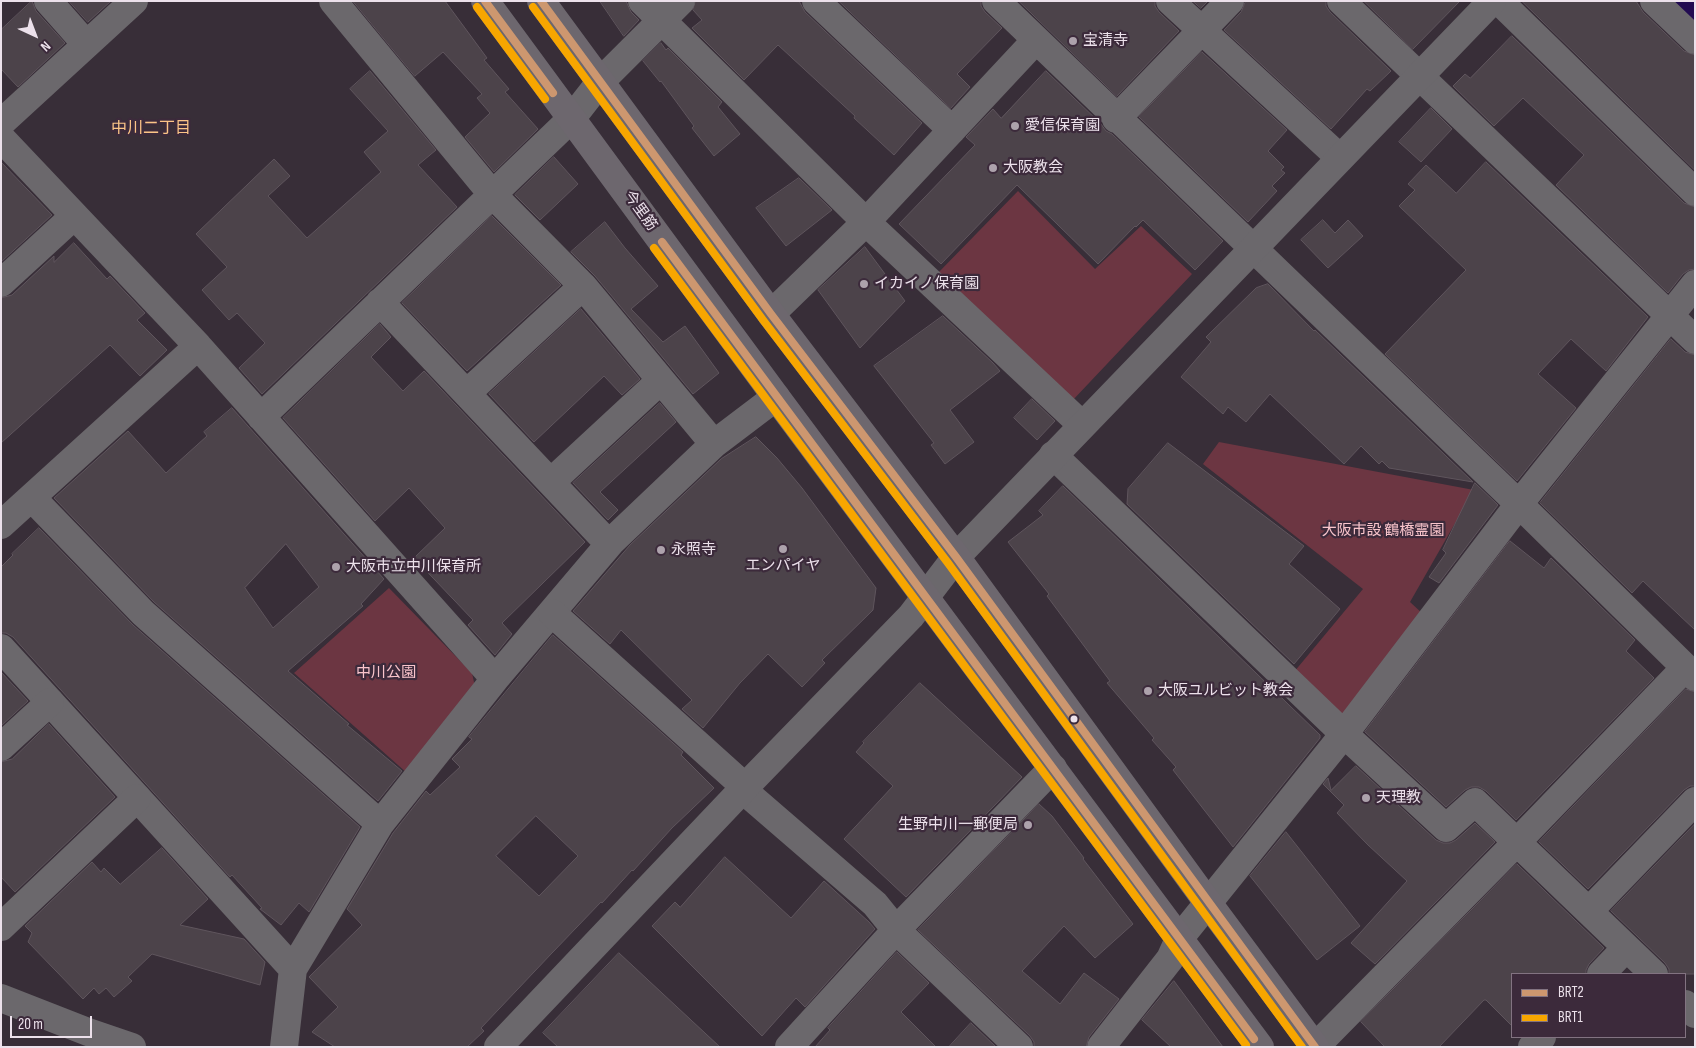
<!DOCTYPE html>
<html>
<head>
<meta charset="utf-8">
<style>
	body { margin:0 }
	#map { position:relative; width:1696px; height:1048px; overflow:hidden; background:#382e38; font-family:"Sofia Sans Condensed",sans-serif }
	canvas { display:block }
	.frame { position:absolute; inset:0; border:2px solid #ece1eb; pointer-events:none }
	.legend { position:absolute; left:1511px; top:973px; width:175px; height:65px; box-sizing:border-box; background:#3c2a3b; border:1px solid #827381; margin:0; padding:6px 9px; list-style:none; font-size:15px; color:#ece1eb }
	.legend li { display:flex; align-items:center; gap:10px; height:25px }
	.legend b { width:25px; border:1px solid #827381 }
	.north { position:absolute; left:10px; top:10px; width:50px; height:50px; -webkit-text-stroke:4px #3c2a3b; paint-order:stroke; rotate:137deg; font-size:14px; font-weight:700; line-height:20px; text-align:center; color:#ece1eb }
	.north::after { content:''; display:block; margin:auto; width:18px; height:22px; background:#ece1eb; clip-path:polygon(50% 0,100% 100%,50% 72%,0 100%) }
	.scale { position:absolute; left:10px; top:1016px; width:82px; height:22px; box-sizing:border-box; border:2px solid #ece1eb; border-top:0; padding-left:6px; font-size:15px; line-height:18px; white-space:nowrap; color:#ece1eb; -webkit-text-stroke:4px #3c2a3b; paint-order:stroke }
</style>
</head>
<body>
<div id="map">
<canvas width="1696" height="1048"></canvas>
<div class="frame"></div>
<ul class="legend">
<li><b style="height:6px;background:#cd976f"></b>BRT2</li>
<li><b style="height:6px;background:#f7a600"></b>BRT1</li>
</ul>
<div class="north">N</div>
<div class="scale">20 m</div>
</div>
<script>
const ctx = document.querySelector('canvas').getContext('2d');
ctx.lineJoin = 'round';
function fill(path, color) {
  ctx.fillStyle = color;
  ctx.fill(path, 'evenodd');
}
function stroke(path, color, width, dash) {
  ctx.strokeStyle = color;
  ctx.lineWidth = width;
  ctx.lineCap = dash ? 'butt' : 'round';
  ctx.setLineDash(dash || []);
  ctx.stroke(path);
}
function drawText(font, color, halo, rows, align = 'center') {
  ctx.font = font + ' "Sofia Sans Condensed","Noto Sans JP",sans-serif';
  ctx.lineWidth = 4.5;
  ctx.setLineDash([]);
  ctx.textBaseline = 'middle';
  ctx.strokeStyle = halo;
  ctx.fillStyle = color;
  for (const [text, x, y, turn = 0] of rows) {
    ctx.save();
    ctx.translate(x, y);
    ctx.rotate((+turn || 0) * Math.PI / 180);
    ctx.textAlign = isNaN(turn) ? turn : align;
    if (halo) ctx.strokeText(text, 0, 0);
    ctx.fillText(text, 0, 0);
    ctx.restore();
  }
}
const green = new Path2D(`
	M1018 191 1095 269 1141 226 1192 274 1072 401 937 274Z
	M1219 442 1474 490 1410 602 1423 614 1342 716 1294 672 1363 589 1203 464Z
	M389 588 472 673 475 687 407 773 294 673Z`);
const water = new Path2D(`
	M1666 1H1695V29Z`);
const building = new Path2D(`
	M32 1 36 11 65 43 18 87 1 69V30Z
	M69 1H111L88 22Z
	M353 1H445L487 58 484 60 509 89 505 92 538 129 494 172 465 137 490 113 477 98 482 94 443 52 415 76Z
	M600 1H626L631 12 639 20 624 36Z
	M696 1H799L805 12 922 123 894 155 854 118 855 116 778 45 744 80 692 28 702 20 693 10Z
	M839 1H981V6L985 12 1002 28 957 74 970 87 951 108Z
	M1019 1H1155V6L1159 12 1179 31 1117 96Z
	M1193 1H1208L1201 8Z
	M1246 1H1326V6L1330 12 1391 71 1370 91 1367 89 1331 129 1224 30 1241 12Z
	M1364 1H1460L1413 49Z
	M1522 1H1636L1643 12 1684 51 1695 55V170Z
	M1512 36 1684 203 1695 207V269L1689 270 1683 274 1668 293 1556 185 1584 155 1523 98 1494 126 1453 86 1465 74 1470 78Z
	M661 43 666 50 668 48 722 102 718 107 740 134 714 156 692 128 694 126 661 81 660 82 643 61Z
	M1202 52 1287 130 1268 151 1284 167 1281 170 1285 173 1272 186 1277 191 1248 222 1139 117Z
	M370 71 436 150 418 165 457 207 262 394 239 368 265 343 237 313 229 320 202 290 227 267 196 234 274 159 290 176 268 196 307 238 381 172 364 152 388 131 350 89Z
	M1046 71 1101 124 1106 131 1112 134 1223 241 1195 270 1143 220 1136 227 1135 226 1098 264 1017 185 941 264 899 224 975 145 966 137 993 109 1001 118Z
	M1431 108 1452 129 1421 162 1399 142Z
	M554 157 578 184 540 220 515 195Z
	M1 162 52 215 1 262Z
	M1486 162 1648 317 1606 371 1571 339 1538 374 1576 408 1517 481 1385 354 1466 270 1399 206 1415 190 1408 184 1426 165 1456 193Z
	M799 178 832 210 786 246 756 208Z
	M492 216 561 285 467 371 402 303Z
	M1323 220 1335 233 1348 220 1363 236 1328 268 1301 240Z
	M605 222 625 248 658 286 631 309 663 342 685 326 719 373 693 394 595 276 571 252Z
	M74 243 107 279 110 276 145 313 137 320 167 350 140 376 110 345 1 443V298L12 295 54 256V262Z
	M865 247 905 301 860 348 818 290Z
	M1268 284 1314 331 1315 330 1473 482 1389 468 1382 461 1379 464 1361 446 1344 464 1270 394 1246 422 1228 407 1223 414 1181 377 1211 342 1206 337 1256 288Z
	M581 309 640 379 622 395 604 376 534 442 489 394Z
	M943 316 993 363 1000 371 950 410 974 442 945 464 931 445 934 443 874 366Z
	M380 324 391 337 371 357 403 391 424 371 585 542 502 623 512 634 495 655 468 625 473 620 414 558 445 528 409 488 375 521 283 418Z
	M1671 339 1685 352 1695 355V630L1643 581 1632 593 1540 503Z
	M1032 399 1055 421 1037 440 1014 418Z
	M660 403 676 422 600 492 618 510 608 520 573 483Z
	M232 408 384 579 361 604 363 606 288 671 349 724 347 725 402 771 378 801 154 602 54 498 128 431 166 473 207 436 204 432ZM286 544 319 587 273 628 245 588Z
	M756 437 777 458 802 488 876 588 873 610 822 660 825 663 802 687 768 654 740 683 703 728 682 709 692 700 621 630 610 644 573 611 630 545 721 459Z
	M1168 443 1304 546 1289 564 1340 609 1294 664 1127 504 1128 489Z
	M1475 483 1498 505 1439 583 1429 577 1446 553 1443 550Z
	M1063 486 1320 735V738L1233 847 1173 770 1176 767 1152 740 1154 738 1107 683 1110 681 1047 596 1049 594 1008 542 1043 515 1039 511Z
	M39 528 133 625 360 827 309 912 299 903 281 925 260 909 262 908 232 875 230 877 13 637 6 633H1V567L13 555 12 554Z
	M1510 541 1544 568 1551 558 1635 640 1626 651 1654 678 1516 820 1486 791 1479 787H1471L1465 790 1446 807 1365 732Z
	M553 635 683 752 681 755 714 788 672 828 633 871 632 870 602 903 601 902 552 953 481 1028 484 1031 467 1047H335L312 1032 338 1007 309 977 362 925 347 909 393 833 426 791 430 795 460 767 452 759 472 739 469 737ZM536 816 578 856 539 896 496 856Z
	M1 672 28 701 1 726Z
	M920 683 1022 777 906 897 844 839 893 786 856 752 864 743 863 742Z
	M1686 689 1695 692V786H1690L1684 790 1588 889 1539 842Z
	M49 724 115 797 15 892 1 877V762L12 759Z
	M1356 766 1436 840 1443 843H1450L1456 840 1475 823 1495 842 1375 964 1351 943 1407 881 1368 845 1337 813 1344 805 1323 784 1328 778 1331 790Z
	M1039 804 1052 816 1084 858 1083 859 1133 924 1095 958 1064 926 1022 971 1060 1004 1084 973 1119 999 1089 1037 1086 1047H1034V1042L1030 1036 918 930Z
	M1695 824V974H1669V969L1665 963 1611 911Z
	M1286 832 1360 926 1317 960 1250 876Z
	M162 848 208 899 180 925 244 939 265 962 260 985 152 954 128 977 132 981 114 997 106 988 99 994 94 988 83 999 28 942 32 933 25 926 92 862 101 872 104 868 120 884Z
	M725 857 791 918 824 881 869 922 875 929 805 1007 796 998 762 1036 652 926 675 902 680 907Z
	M1517 864 1604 948 1589 964 1586 970V974H1512V1026L1486 1000H1484L1439 1047H1385L1361 1022Z
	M897 952 929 983 901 1012 936 1047H815L830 1030 828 1028Z
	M619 953 720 1047H558L543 1033Z
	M1174 981 1223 1047H1171L1142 1020Z
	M971 1023 996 1047H949Z`);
const minor = new Path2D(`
	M48 1 86 44
	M333 1 492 194 583 286 714 444
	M642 1 866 222 1082 425
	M816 1 952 130
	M996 1 1519 504 1695 677
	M1170 1 1340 158
	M1341 1 1695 340
	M1499 1 1695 192
	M1654 1 1695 40
	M1116 119 1230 1
	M1 123 134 1
	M1 138 198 346 495 679
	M1 283 74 216
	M380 302 609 544
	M771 314 866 222 1036 40
	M467 393 583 286
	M261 417 572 118 600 82 681 1
	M1053 455 1344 734 1446 828 1475 802 1654 974
	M551 482 660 381
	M32 498 143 613 380 824
	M1 525 198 346
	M1 648 293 969
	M743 790 875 904 896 930 1019 1047
	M1589 911 1695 801
	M1601 974 1626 948
	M1685 1004 1695 1014
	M284 1047 293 969 380 824 495 679 612 541 714 444 776 397
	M789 1047 896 930 1053 768
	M1101 1047 1170 959 1179 939 1344 734 1519 504 1695 284
	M1315 1047 1517 842 1685 668
	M1532 1047 1542 1037`);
const tertiary = new Path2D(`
	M552 613 745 787
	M1 747 50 702
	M1 927 137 798
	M1 998 88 1032 132 1047
	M498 1047 745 787 911 616 956 557 1492 1`);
const primary = new Path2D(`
	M485 1 776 397 1260 1047
	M541 1 771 314 956 557 1208 903 1315 1047`);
const bus1 = new Path2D(`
	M485 1 553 93
	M541 1 771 314 956 557 1315 1047
	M662 242 1254 1039`);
const bus2 = new Path2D(`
	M477 7 545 99
	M533 7 763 320 948 563 1302 1047
	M654 248 1246 1045`);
const markers = [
	[1073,41,5,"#ada2ac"],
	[1015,126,5,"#ada2ac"],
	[993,168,5,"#ada2ac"],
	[864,284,5,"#ada2ac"],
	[783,549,5,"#ada2ac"],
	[661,550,5,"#ada2ac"],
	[336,567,5,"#ada2ac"],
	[1148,691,5,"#ada2ac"],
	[1074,719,4.5,"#ece1eb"],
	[1366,798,5,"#ada2ac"],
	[1028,825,5,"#ada2ac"]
];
const poiNames = [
	["宝清寺",1083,41],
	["愛信保育園",1025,126],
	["大阪教会",1003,168],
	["イカイノ保育園",874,284],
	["永照寺",671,550],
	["エンパイヤ",783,566,"center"],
	["大阪市立中川保育所",346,567],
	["大阪ユルビット教会",1158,691],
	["天理教",1376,798],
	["生野中川一郵便局",1018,825,"right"]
];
const streetNames = [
	["今里筋",640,211,54]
];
const parkNames = [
	["大阪市設 鶴橋霊園",1383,531],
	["中川公園",386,673]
];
const neighbourhoodNames = [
	["中川二丁目",151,129]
];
fill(green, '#6c3642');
fill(water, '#220b51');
fill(building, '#4c434a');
stroke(building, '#5f555d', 1);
stroke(minor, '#6b686c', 28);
stroke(tertiary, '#6b686c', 28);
stroke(primary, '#6d676e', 28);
stroke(bus1, '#cd976f', 8);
stroke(bus2, '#f7a600', 8);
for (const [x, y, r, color] of markers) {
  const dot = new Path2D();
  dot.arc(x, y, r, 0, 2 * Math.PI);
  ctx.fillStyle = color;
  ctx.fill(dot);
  stroke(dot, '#3c2a3b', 2);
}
drawText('15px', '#ece1eb', '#3c2a3b', poiNames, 'left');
drawText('15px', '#ece1eb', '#3c2a3b', streetNames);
drawText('15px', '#f9c4cb', '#3c2a3b', parkNames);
drawText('16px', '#fbc487', '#3c2a3b', neighbourhoodNames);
</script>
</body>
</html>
